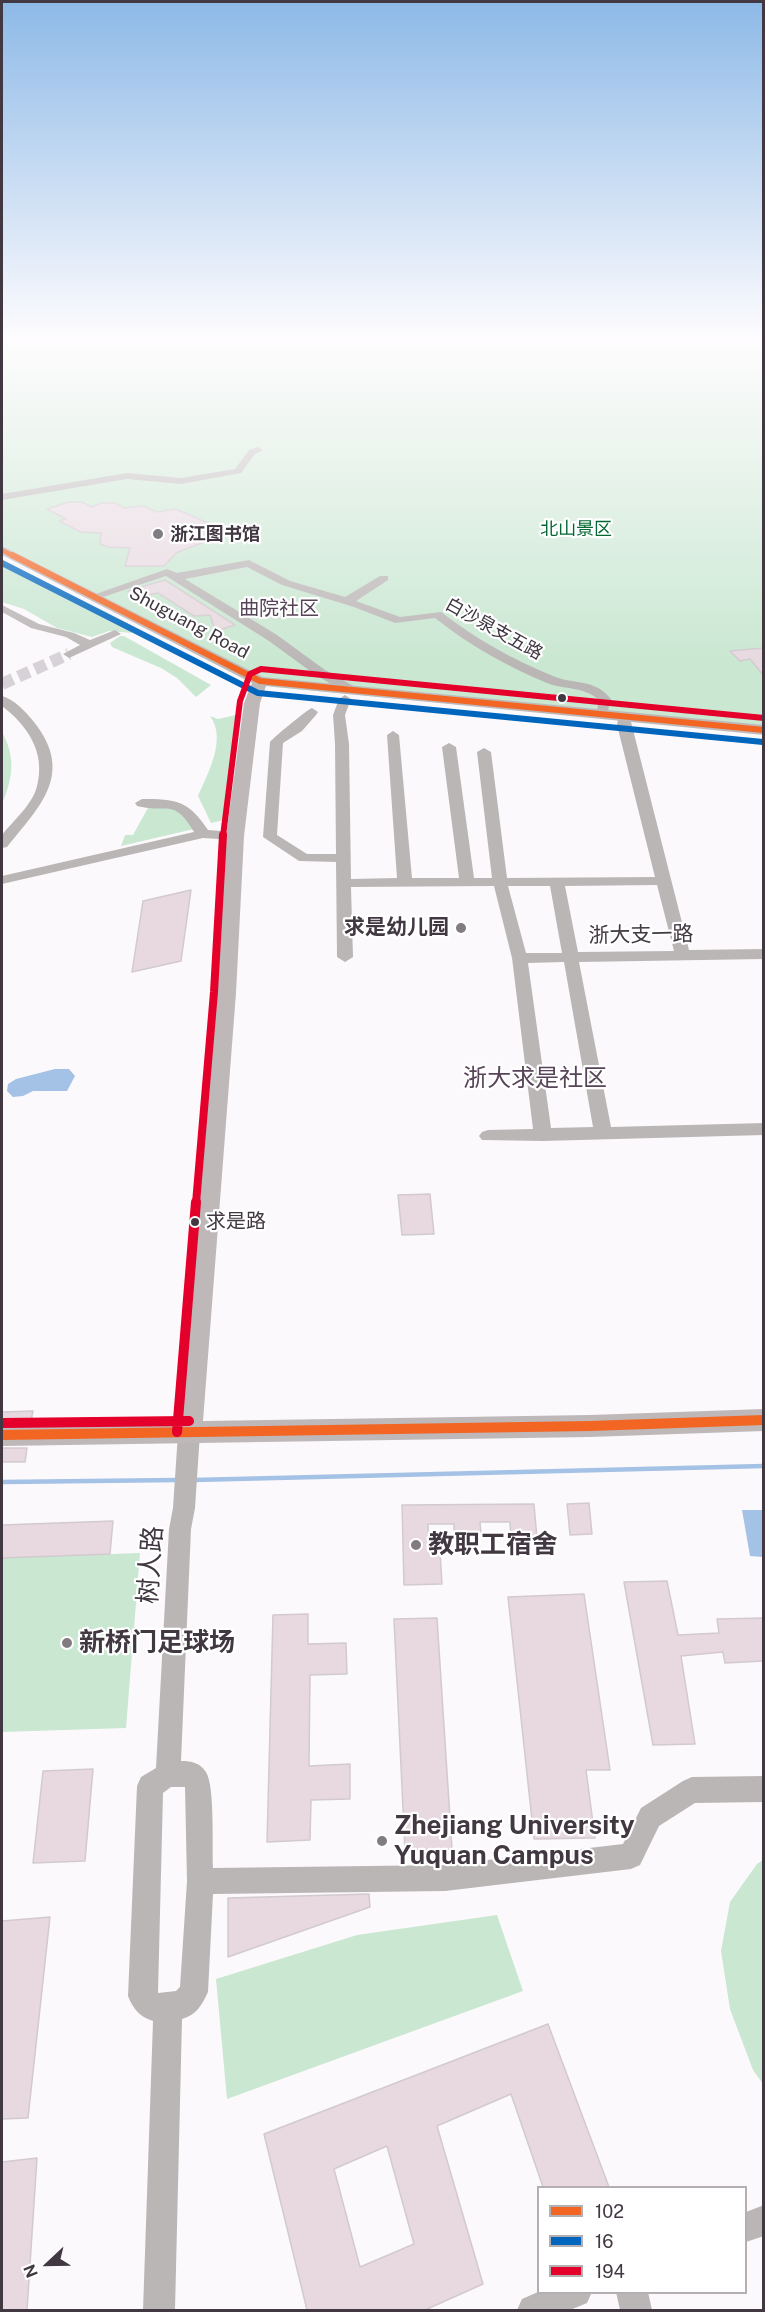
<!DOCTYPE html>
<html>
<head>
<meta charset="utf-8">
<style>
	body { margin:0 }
	#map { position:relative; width:765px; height:2312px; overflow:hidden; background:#fcf9fc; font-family:"Public Sans",sans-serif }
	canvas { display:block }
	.frame { position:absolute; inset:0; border:3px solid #413841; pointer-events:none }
	.legend { position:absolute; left:537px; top:2186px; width:210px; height:108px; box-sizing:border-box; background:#fff; border:2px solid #b3afb3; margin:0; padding:8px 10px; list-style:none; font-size:18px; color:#413841 }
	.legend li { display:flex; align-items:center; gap:12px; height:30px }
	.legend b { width:30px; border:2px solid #b3afb3 }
	.north { position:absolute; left:18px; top:2234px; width:60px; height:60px; -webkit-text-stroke:4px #fff; paint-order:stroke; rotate:248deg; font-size:16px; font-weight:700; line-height:24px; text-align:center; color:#413841 }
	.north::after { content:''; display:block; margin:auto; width:21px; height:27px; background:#413841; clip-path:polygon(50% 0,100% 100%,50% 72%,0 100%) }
</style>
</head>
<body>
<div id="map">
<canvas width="765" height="2312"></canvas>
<div class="frame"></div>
<ul class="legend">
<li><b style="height:8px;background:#f26522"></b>102</li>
<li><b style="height:8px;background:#0065bd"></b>16</li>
<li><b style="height:8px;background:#e4002b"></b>194</li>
</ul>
<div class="north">N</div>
</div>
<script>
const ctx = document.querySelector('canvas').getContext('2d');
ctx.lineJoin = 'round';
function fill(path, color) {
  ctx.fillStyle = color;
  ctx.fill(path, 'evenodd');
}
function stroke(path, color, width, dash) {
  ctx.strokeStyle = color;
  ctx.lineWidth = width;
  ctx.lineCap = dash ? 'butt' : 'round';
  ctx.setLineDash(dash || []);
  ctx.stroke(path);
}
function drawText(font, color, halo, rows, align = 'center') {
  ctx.font = font + ' "Public Sans","Noto Sans SC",sans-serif';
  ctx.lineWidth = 4.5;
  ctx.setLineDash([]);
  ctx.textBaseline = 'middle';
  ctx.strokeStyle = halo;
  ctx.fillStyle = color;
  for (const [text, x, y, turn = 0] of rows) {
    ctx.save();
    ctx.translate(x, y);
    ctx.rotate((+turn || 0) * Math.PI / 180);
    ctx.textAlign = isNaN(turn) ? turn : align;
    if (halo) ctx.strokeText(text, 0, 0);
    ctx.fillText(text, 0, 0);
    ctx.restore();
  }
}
const green = new Path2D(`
	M2 342H763V733L273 687 242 678 130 618 2 553Z
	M2 564 129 625 132 633 109 631 92 637 57 628 24 609 2 602Z
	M120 636H124L211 685 196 697 177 678 161 668 112 647 110 643Z
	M236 715 224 820 211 823 198 796C208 773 227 739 210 716L218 719Z
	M2 732C16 757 13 778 2 804Z
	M149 806 175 808 194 829 121 846 125 835H133Z
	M140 1553 126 1728 2 1732V1558Z
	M763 1860V2084L753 2070 730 2009 721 1951 730 1902 757 1864Z
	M497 1915 523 1991 227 2099 216 1979 357 1935Z`);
const water = new Path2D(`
	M55 1069H69L75 1076 67 1091H33L23 1096 13 1097 7 1091 8 1084 16 1079Z
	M742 1510H763V1557L750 1556Z`);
const stream = new Path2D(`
	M194 1480 764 1466
	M2 1482 178 1480`);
const building = new Path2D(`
	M69 502H82L91 507 102 503H115L124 508 143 506 157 512 176 509 210 524 204 526 222 535 176 553 164 566H125L130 548 108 547 100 544 101 533 81 532 59 521 66 519 47 509Z
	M165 580 235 625 219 630 214 627 210 615 194 616 158 593 130 599 128 591Z
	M764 648V676L750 659 740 661 730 651Z
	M191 890 181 961 132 972 143 901Z
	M430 1194 434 1234 402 1235 398 1195Z
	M33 1411 31 1421 2 1422V1412Z
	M2 1448H27L25 1462H2Z
	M589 1503 592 1534 570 1535 567 1504Z
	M534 1504 537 1539H511L510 1522H480L481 1534 454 1535V1524H428L429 1550H440L442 1584 404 1585 402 1505Z
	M113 1521 110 1554 2 1558V1525Z
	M667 1581 678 1635 719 1633 717 1619 764 1618V1661L725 1663 723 1652 681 1656 695 1744 653 1745 624 1582Z
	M584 1594 610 1770H586L595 1838 534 1839 508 1597Z
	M308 1614V1644L346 1643 347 1674 310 1675 309 1766 350 1764V1799L311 1800 310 1840 267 1842 273 1615Z
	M437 1618 452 1849 405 1851 394 1619Z
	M93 1769 85 1861 33 1863 43 1771Z
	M369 1894 370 1907 228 1957V1898Z
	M50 1917 28 2118 2 2119V1921Z
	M548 2024 609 2187H543L511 2094 437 2126 483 2284 425 2310H307L264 2134ZM387 2146 414 2244 360 2267 334 2169Z
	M37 2158 27 2310H2V2162Z`);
const minorTunnel = new Path2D(`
	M2 684 69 654`);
const minor = new Path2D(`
	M258 447 263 450 255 454 241 473 181 484 127 479 2 500V494L127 473 181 478 235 469 249 450Z
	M249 560 290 581 345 597 380 576H388V580L356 601 400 617 441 612C476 639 512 659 553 676 574 685 594 678 611 699L606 718H598L596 715 599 700C583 686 565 690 547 683 506 666 469 645 435 618L395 623 354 607 282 585 247 567 185 579 277 635 325 670 357 688 359 691 357 694H349L317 676 269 641 166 576 100 598H92L90 596 167 569 177 573Z
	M2 605 39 624 74 633 90 640 115 630 121 634 69 658 63 654 80 645 66 637 31 628 2 612Z
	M345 695 351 699 345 715 349 744 351 879 397 878 387 735 393 731 399 735 412 878H459L442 747 449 743 456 747 474 878H492L477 752 484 748 491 752 507 878 655 877 617 725 619 714H629L689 950 764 949V959L579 962 611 1127 764 1123V1135L543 1141 482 1140 479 1136 482 1132 488 1130 533 1129 512 958 494 886 351 887 353 957 345 962 337 957 336 862 299 861 263 837 270 742C274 737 308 709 312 708L318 712 316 715 302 731 283 743 277 835 307 854H336L335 744 333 715 339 699ZM657 885 674 951 578 952 565 886ZM508 886H550L562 953H526ZM564 962 593 1127 551 1128 528 963Z
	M2 696C15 700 26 712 34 722 75 774 40 806 7 847L2 848V835C13 821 33 804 37 786 46 752 27 725 2 706Z
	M142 799C176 799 188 800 208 830L235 832 242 836 235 840 203 838 2 884V876L194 832C173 797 168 814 137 806L135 803Z
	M189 1424 197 1427 200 1433 195 1508 191 1529 181 1761C192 1761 200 1763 206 1772 215 1786 212 1848 213 1868L445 1865 623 1844 641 1808 683 1781 692 1777 764 1776V1802L695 1803 659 1826 640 1865 631 1869 445 1891 213 1894 208 1992C202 2005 196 2015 182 2019L175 2310H143L153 2021C140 2017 133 2009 128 1996L137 1786 141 1777 156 1768 169 1529 173 1508 178 1433 181 1427ZM171 1787H185L187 1881 180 1987 176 1991 158 1993 163 1793Z
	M764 2205V2236L746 2242V2212Z
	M538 2292H592L587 2303 570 2310H517L522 2299Z
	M616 2292H648L652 2310H620Z`);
const major = new Path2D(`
	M2 546 263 677 764 725V735L266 686 260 703 244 836 236 993 203 1421 590 1415 764 1409V1431L590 1437 2 1446V1424L177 1421 216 993 226 836 244 703 252 683 2 555Z`);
const bus1Far2 = new Path2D(`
	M2 550 15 557`);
const bus1Far1 = new Path2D(`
	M12 555 260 681 764 730`);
const bus1 = new Path2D(`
	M2 1435 590 1426 764 1420`);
const bus2 = new Path2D(`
	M2 563 258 693 763 742`);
const bus3Far2 = new Path2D(`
	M223 836 240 701 250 674 261 669 764 718`);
const bus3Far1 = new Path2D(`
	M196 1203 214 992 223 835`);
const bus3 = new Path2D(`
	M2 1423 189 1421
	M177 1432 196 1202`);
const markers = [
	[158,534,6,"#827c82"],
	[562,698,5,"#413841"],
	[461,928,6,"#827c82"],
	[195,1222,5,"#413841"],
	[416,1545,6,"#827c82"],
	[67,1643,6,"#827c82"],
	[382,1841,6,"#827c82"]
];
const farParknames = [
	["北山景区",576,529]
];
const farPoinames = [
	["浙江图书馆",170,534]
];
const farStreetnames = [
	["Shuguang Road",189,623,28],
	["白沙泉支五路",494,629,29]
];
const farQuarternames = [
	["曲院社区",279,609]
];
const busNames = [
	["求是路",206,1222]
];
const poiNames = [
	["求是幼儿园",449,928]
];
const streetNames = [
	["浙大支一路",641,935,-1]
];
const quarterNames = [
	["浙大求是社区",535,1079]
];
const nearPoinames = [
	["教职工宿舍",428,1545],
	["新桥门足球场",79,1643],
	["Zhejiang University",394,1826],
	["Yuquan Campus",394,1856]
];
const nearStreetnames = [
	["树人路",151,1565,-86]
];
fill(green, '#c9e7d1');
fill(water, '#a4c1e6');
stroke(stream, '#a4c1e6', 4.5);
fill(building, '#e7d9df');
stroke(building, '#d2cace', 1.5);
stroke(minorTunnel, '#d7d2d7', 12, [12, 6]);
fill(minor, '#bbb6b6');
fill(major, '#beb8b9');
stroke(bus1Far2, '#f26522', 4.5);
stroke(bus1Far1, '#f26522', 6);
stroke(bus1, '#f26522', 10);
stroke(bus2, '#0065bd', 6);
stroke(bus3Far2, '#e4002b', 6);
stroke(bus3Far1, '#e4002b', 8);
stroke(bus3, '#e4002b', 10);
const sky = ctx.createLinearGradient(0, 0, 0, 666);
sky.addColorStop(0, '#8db9e7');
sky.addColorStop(0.51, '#fefcfe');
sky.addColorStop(1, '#fefcfe00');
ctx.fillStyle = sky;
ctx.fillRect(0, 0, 765, 666);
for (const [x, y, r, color] of markers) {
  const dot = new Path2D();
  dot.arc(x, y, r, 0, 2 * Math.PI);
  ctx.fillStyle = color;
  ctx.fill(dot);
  stroke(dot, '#fff', 2);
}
drawText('18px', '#056832', '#fff', farParknames);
drawText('bold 18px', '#413841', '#fff', farPoinames, 'left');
drawText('18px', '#413841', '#fff', farStreetnames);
drawText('20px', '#574458', '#fff', farQuarternames);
drawText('20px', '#413841', '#fff', busNames, 'left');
drawText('bold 21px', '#413841', '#fff', poiNames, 'right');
drawText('21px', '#413841', '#fff', streetNames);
drawText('24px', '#574458', '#fff', quarterNames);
drawText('bold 26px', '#413841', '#fff', nearPoinames, 'left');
drawText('26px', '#413841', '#fff', nearStreetnames);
</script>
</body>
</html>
